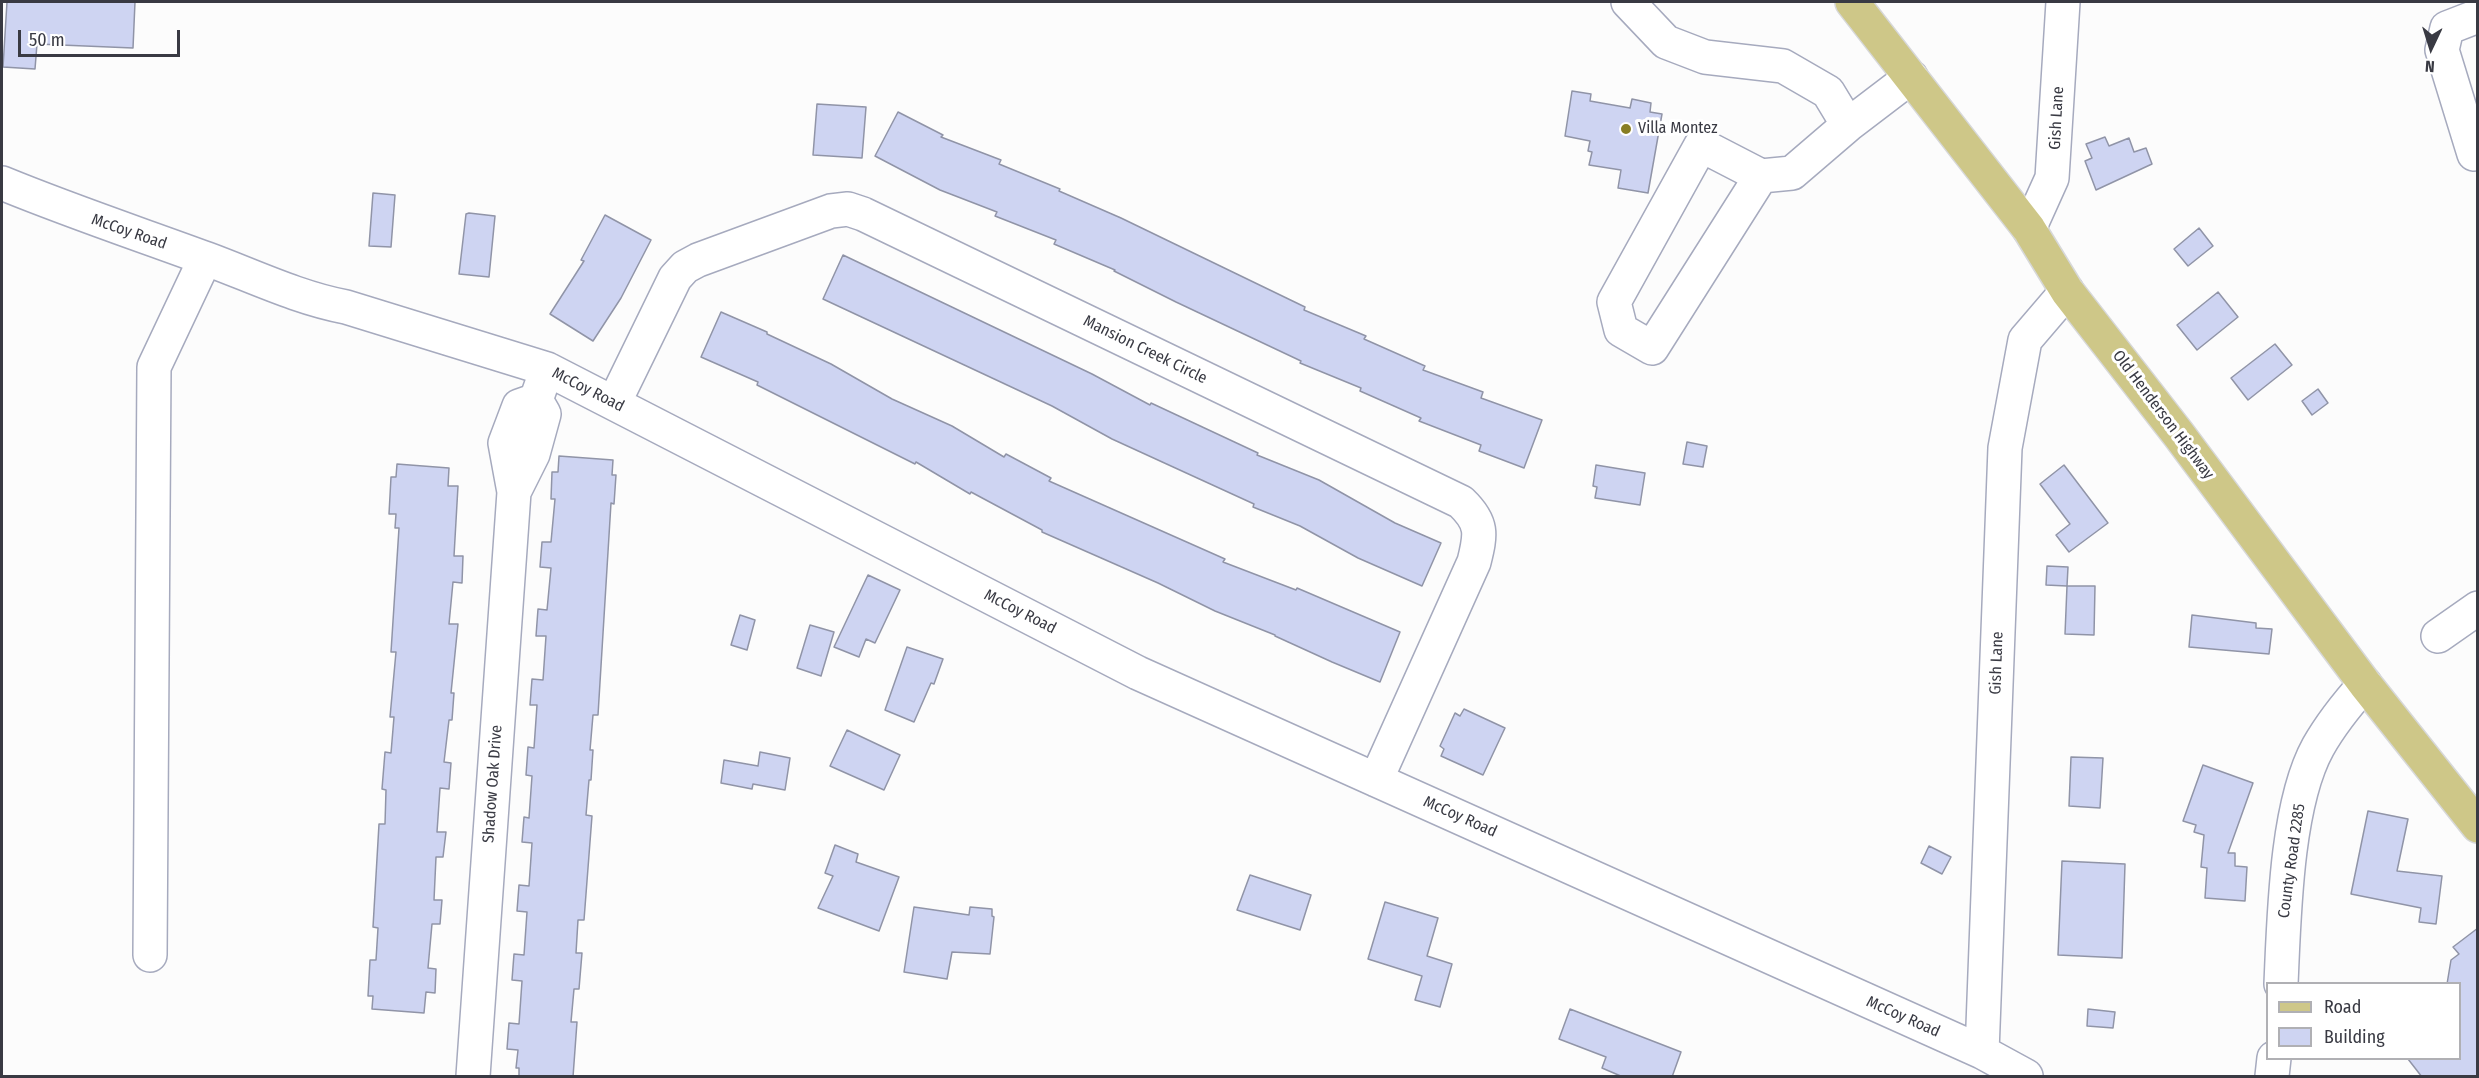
<!DOCTYPE html>
<html>
<head>
<meta charset="utf-8">
<style>
	body { margin:0 }
	#map { position:relative; width:2479px; height:1078px; overflow:hidden; background:#fcfcfc; font-family:"Fira Sans Condensed",sans-serif }
	canvas { display:block }
	.frame { position:absolute; inset:0; border:3px solid #393a43; pointer-events:none }
	.legend { position:absolute; left:2266px; top:982px; width:195px; height:78px; box-sizing:border-box; background:#fff; border:2px solid #b0b0b4; margin:0; padding:8px 10px; list-style:none; font-size:18px; color:#393a43 }
	.legend li { display:flex; align-items:center; gap:12px; height:30px }
	.legend b { width:30px; border:2px solid #b0b0b4 }
	.north { position:absolute; left:2401px; top:18px; width:60px; height:60px; -webkit-text-stroke:4px #fff; paint-order:stroke; rotate:184deg; font-size:16px; font-weight:700; line-height:24px; text-align:center; color:#393a43 }
	.north::after { content:''; display:block; margin:auto; width:21px; height:27px; background:#393a43; clip-path:polygon(50% 0,100% 100%,50% 72%,0 100%) }
	.scale { position:absolute; left:18px; top:30px; width:162px; height:27px; box-sizing:border-box; border:3px solid #393a43; border-top:0; padding-left:8px; font-size:18px; line-height:21px; white-space:nowrap; color:#393a43; -webkit-text-stroke:4px #fff; paint-order:stroke }
</style>
</head>
<body>
<div id="map">
<canvas width="2479" height="1078"></canvas>
<div class="frame"></div>
<ul class="legend">
<li><b style="height:8px;background:#cec788"></b>Road</li>
<li><b style="height:16px;background:#ced4f2"></b>Building</li>
</ul>
<div class="north">N</div>
<div class="scale">50 m</div>
</div>
<script>
const ctx = document.querySelector('canvas').getContext('2d');
ctx.lineJoin = 'round';
function fill(path, color) {
  ctx.fillStyle = color;
  ctx.fill(path, 'evenodd');
}
function stroke(path, color, width, dash) {
  ctx.strokeStyle = color;
  ctx.lineWidth = width;
  ctx.lineCap = dash ? 'butt' : 'round';
  ctx.setLineDash(dash || []);
  ctx.stroke(path);
}
function drawText(font, color, halo, rows, align = 'center') {
  ctx.font = font + ' "Fira Sans Condensed",sans-serif';
  ctx.lineWidth = 6;
  ctx.setLineDash([]);
  ctx.textBaseline = 'middle';
  ctx.strokeStyle = halo;
  ctx.fillStyle = color;
  for (const [text, x, y, turn = 0] of rows) {
    ctx.save();
    ctx.translate(x, y);
    ctx.rotate((+turn || 0) * Math.PI / 180);
    ctx.textAlign = isNaN(turn) ? turn : align;
    if (halo) ctx.strokeText(text, 0, 0);
    ctx.fillText(text, 0, 0);
    ctx.restore();
  }
}
const building = new Path2D(`
	M7 2H135L133 48 37 44 35 69 3 67Z
	M1572 91 1591 94 1590 101 1630 108 1632 99 1651 103 1650 112 1662 114 1648 193 1618 188 1621 170 1589 165 1592 152 1588 151 1590 141 1565 136Z
	M817 104 866 107 862 158 813 155Z
	M898 112 943 135 941 137 1001 160 999 164 1060 189 1059 191 1121 218 1305 307 1304 310 1366 336 1364 339 1425 366 1423 370 1483 392 1481 398 1542 420 1524 468 1479 451 1481 445 1419 421 1421 418 1360 391 1361 388 1300 363 1301 361 1176 302 1114 271 1115 270 1054 244 1056 240 995 216 997 212 940 190 875 156Z
	M2105 137 2109 146 2129 138 2134 152 2146 148 2152 164 2096 190 2085 161 2092 158 2086 144Z
	M373 193 395 195 391 247 369 246Z
	M469 213 495 216 489 277 459 274 466 214Z
	M605 215 651 240 621 298 593 341 550 314 584 261 581 260Z
	M2199 228 2213 246 2188 266 2174 249Z
	M843 255 1092 374 1150 405 1151 403 1258 453 1257 455 1319 480 1395 523 1441 543 1422 586 1358 558 1300 526 1253 507 1254 504 1112 439 1052 406 823 299Z
	M2218 292 2238 317 2197 350 2177 325Z
	M721 312 767 332V334L831 364 892 399 952 426 1004 457 1006 454 1051 478 1049 481 1225 559 1223 562 1296 590 1297 588 1400 632 1380 682 1332 662 1275 636V635L1215 611 1158 583 1042 532V530L971 492 970 494 916 462 915 464 757 385 758 382 701 357Z
	M2275 344 2292 365 2248 400 2231 378Z
	M2318 389 2328 403 2312 415 2302 401Z
	M1687 442 1707 446 1703 467 1683 464Z
	M559 456 613 460 612 475H616L614 504 611 503 598 715H593L590 750H593L591 780H589L586 815 592 816 584 920H578L576 953H582L579 989H574L571 1022H577L573 1077H519V1068H516L518 1050 507 1049 509 1023 519 1024 522 981 512 980 514 954 524 955 527 912 517 911 519 885 529 886 532 843 522 842 524 817 529 818 532 776 526 775 528 747 534 748 537 705H530L532 679 543 680 546 636H536L538 609 547 610 551 568 540 567 542 542H551L555 499H551L552 472H558Z
	M397 464 449 468 448 486H458L454 556H463L462 583 453 582 449 624H458L451 693H454L452 720H449L444 762 451 763 449 789 440 788 437 832H446L443 857H436L434 900H442L440 924H432L428 968 436 969 435 993 426 992 424 1013 372 1009 373 996H368L370 960H376L378 928 373 927 379 824H385L386 790 382 789 385 752 391 753 394 717H390L396 652H391L399 528H395L396 514H389L391 477H396Z
	M1596 465 1645 473 1640 505 1595 498 1597 487 1593 486Z
	M2064 465 2108 523 2069 552 2056 535 2070 524 2040 484Z
	M2047 566 2068 567 2067 586H2095L2094 635 2065 634 2067 586 2046 585Z
	M868 575 900 590 875 643 866 639 859 657 834 647Z
	M740 615 755 620 747 650 731 645Z
	M2192 615 2256 623V628L2272 629 2269 654 2189 647Z
	M810 625 834 632 821 676 797 668Z
	M907 647 943 659 934 684 931 683 914 722 885 710Z
	M1464 709 1505 728 1483 775 1441 756 1444 749 1440 746 1455 713 1460 716Z
	M847 730 900 755 884 790 830 766Z
	M760 752 790 758 785 790 753 784 752 789 721 783 724 760 758 766Z
	M2071 757 2103 758 2100 808 2069 806Z
	M2203 765 2253 783 2228 853H2235V866L2247 867 2245 901 2205 898 2207 868 2201 867 2204 835 2194 832 2196 825 2183 821Z
	M2368 811 2408 819 2397 871 2442 876 2436 924 2419 922 2421 908 2351 894Z
	M835 845 858 854 856 862 899 877 879 931 818 908 833 876 825 873Z
	M1929 846 1951 857 1942 874 1921 863Z
	M2062 861 2125 864 2122 958 2058 955Z
	M1250 875 1311 895 1300 930 1237 910Z
	M1385 902 1438 918 1427 956 1452 964 1440 1007 1415 1000 1422 976 1368 959Z
	M914 907 969 915 970 907 992 909V916L994 917 990 954 952 952 947 979 904 972Z
	M2478 928V1077H2422L2408 1059H2460V984H2447L2451 960 2459 954 2453 947Z
	M1570 1009 1681 1052 1672 1077H1623L1602 1068 1606 1057 1559 1039Z
	M2088 1009 2115 1012 2113 1028 2087 1026Z`);
const minor = new Path2D(`
	M1628 2 1666 42 1705 57 1783 66 1828 92 1848 125
	M2474 154 2442 50 2447 28 2478 16
	M1761 176 1652 348 1621 330 1614 302 1701 145 1761 176 1792 173 1848 125 1911 77
	M2 183C70 211 139 234 207 259 253 276 298 298 346 307L547 369 1138 673 1982 1052 2026 1076
	M2029 229 2052 178 2063 2
	M614 403 675 278 685 267 698 260 831 211 848 209 863 214 1461 502C1483 523 1481 534 1474 562L1376 780
	M514 492 533 454 544 414 536 400
	M2438 636 2478 608
	M150 955 154 367 205 259
	M2281 984C2284 917 2286 805 2318 747 2331 724 2347 704 2365 684
	M1982 1052 2005 448 2025 340 2067 291
	M473 1076 514 492 505 443 519 406 536 400 547 369
	M2272 1076 2274 1058`);
const major = new Path2D(`
	M1852 2 2029 229 2067 291 2179 435 2365 684 2478 826`);
const markers = [
	[1626,129,6,"#887e24"]
];
const streetNames = [
	["Gish Lane",2057,118,-87],
	["McCoy Road",129,232,19],
	["Mansion Creek Circle",1145,350,26],
	["McCoy Road",588,390,27],
	["Old Henderson Highway",2163,415,53],
	["McCoy Road",1020,612,27],
	["Gish Lane",1997,663,-88],
	["Shadow Oak Drive",493,784,-86],
	["McCoy Road",1460,817,24],
	["County Road 2285",2292,861,-82],
	["McCoy Road",1903,1017,24]
];
const poiNames = [
	["Villa Montez",1638,129]
];
fill(building, '#ced4f2');
stroke(building, '#9094a7', 1.5);
stroke(minor, '#a6aabe', 36);
stroke(major, '#d7d8d9', 36);
stroke(minor, '#fff', 33);
stroke(major, '#cec788', 33);
for (const [x, y, r, color] of markers) {
  const dot = new Path2D();
  dot.arc(x, y, r, 0, 2 * Math.PI);
  ctx.fillStyle = color;
  ctx.fill(dot);
  stroke(dot, '#fff', 2);
}
drawText('16px', '#393a43', '#fff', streetNames);
drawText('16px', '#393a43', '#fff', poiNames, 'left');
</script>
</body>
</html>
